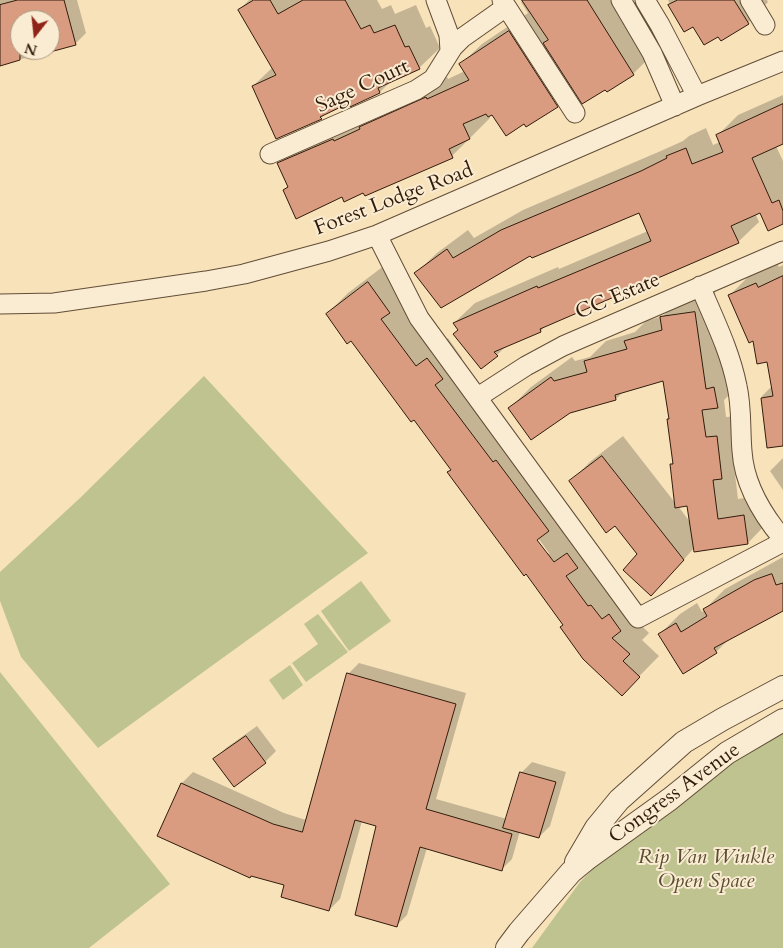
<!DOCTYPE html>
<html>
<head>
<meta charset="utf-8">
<style>
	body { margin:0 }
	#map { position:relative; width:783px; height:948px; overflow:hidden; background:#f7e2ba; font-family:Cardo,serif }
	canvas { display:block }
	.north { position:absolute; left:10px; top:10px; width:50px; height:50px; box-sizing:border-box; background:#faecd2; border:1px solid #aa9882; border-radius:50%; rotate:196deg; font-size:14px; font-weight:700; line-height:20px; text-align:center; color:#311b0b }
	.north::after { content:''; display:block; margin:auto; width:18px; height:22px; background:#8f2418; clip-path:polygon(50% 0,100% 100%,50% 72%,0 100%) }
</style>
</head>
<body>
<div id="map">
<canvas width="783" height="948"></canvas>
<div class="north">N</div>
</div>
<script>
const ctx = document.querySelector('canvas').getContext('2d');
ctx.lineJoin = 'round';
function fill(path, color) {
  ctx.fillStyle = color;
  ctx.fill(path, 'evenodd');
}
function stroke(path, color, width, dash) {
  ctx.strokeStyle = color;
  ctx.lineWidth = width;
  ctx.lineCap = dash ? 'butt' : 'round';
  ctx.setLineDash(dash || []);
  ctx.stroke(path);
}
function drawText(font, color, halo, rows, align = 'center') {
  ctx.font = font + ' Cardo,serif';
  ctx.lineWidth = 4;
  ctx.setLineDash([]);
  ctx.textBaseline = 'middle';
  ctx.strokeStyle = halo;
  ctx.fillStyle = color;
  for (const [text, x, y, turn = 0] of rows) {
    ctx.save();
    ctx.translate(x, y);
    ctx.rotate((+turn || 0) * Math.PI / 180);
    ctx.textAlign = isNaN(turn) ? turn : align;
    if (halo) ctx.strokeText(text, 0, 0);
    ctx.fillText(text, 0, 0);
    ctx.restore();
  }
}
const green = new Path2D(`
	M204 376 368 553 98 748 21 657 0 601V572L80 498Z
	M361 581 391 621 349 651 321 611Z
	M318 614 348 652 306 682 292 663 318 644 304 624Z
	M290 665 303 685 283 700 269 680Z
	M0 672 170 884 89 948H0Z
	M783 720V948H532L580 882 617 845Z`);
const shadow = new Path2D(`
	M0 0H77L86 33 75 44 0 65ZM20 20H50V50H20Z
	M249 0H377L382 9 391 5 395 14 416 5 426 28 430 26 440 48 419 68 392 80 380 92 349 102 327 112 321 118 277 137 253 86 273 67 239 10Z
	M523 0H620L654 53 633 74 605 88H574L557 106 524 122 492 113 489 115 490 118 452 156 364 192 342 196 284 190 288 186 278 164 299 143 447 77 448 79 465 71 461 64 482 44 528 13 521 2Z
	M668 0H767L768 2 748 23 718 35 693 25 685 30Z
	M783 95V143L776 146 783 161V223L760 211 755 213 759 222 738 242 545 326 541 331 507 345 497 355 459 329 454 323 475 303 558 267 559 269 648 231 639 211 531 254 416 273 437 253 468 230 474 238 523 210 663 150 683 141 689 136 706 128 713 145 720 142 717 136 738 115Z
	M389 262 437 346 448 338 462 358 456 364 575 543 588 533 598 546 588 556 633 617 649 633 642 640 659 656 622 694 564 625 452 469 351 339 327 314 348 293ZM535 534 549 553 547 555 533 535Z
	M777 263 779 267 783 265V445L768 446 762 396 772 386 768 361 730 295 750 275Z
	M715 292 726 369 738 386 724 400 726 417 737 416 742 457 734 466 738 499 764 495 768 522 748 543 694 548 671 574 639 554 615 525 570 482 591 461 623 436 676 504 671 465 674 461 670 418 664 379 624 391 616 399 510 408 531 387 572 357 575 361 590 357 606 341 635 332 646 321 663 316 682 297ZM688 505 690 522 678 506Z
	M783 458V490L770 471Z
	M783 557V610L730 638 716 652 660 634 680 614 697 603 702 612 725 589Z
	M359 663 466 693 436 799 507 819 521 773 532 762 566 772 550 826 539 837 520 831 512 859 501 870 427 848 407 915 396 926 378 825 362 821 340 899 329 910 286 884 159 836 182 783 193 772 284 813 306 820 348 674Z
	M257 726 276 751 265 762 215 759 226 748Z`);
const building = new Path2D(`
	M18 0H64L76 45 50 52V20H20V60L0 66V5Z
	M254 0H270L278 14 303 0H345L361 29 370 25 374 33 395 25 405 47 409 46 420 69 378 88 380 93 350 107 349 103 320 117 322 119 276 139 252 86 276 75 238 10Z
	M522 0H587L634 75 607 92 605 90 582 104 543 43 548 40Z
	M678 0H734L749 24 721 41 718 37 704 45 693 27 684 32 668 5Z
	M509 31 558 107 526 127 524 124 506 136 492 115 488 117 486 114 463 124 470 139 449 149 453 158 365 196 363 193 344 202 342 197 296 219 283 190 288 187 277 163 333 139 334 141 360 129 359 127 426 97 427 99 469 80 459 64Z
	M783 104V144L752 158 772 203 779 200 783 211V224L768 231 760 213 731 226 739 243 540 329 541 332 494 352 498 356 481 369 453 334 458 330 453 323 537 286 538 288 651 241 639 213 532 258 530 256 441 308 414 273 447 249 453 258 501 230 641 171 667 158 666 156 686 148 692 164 723 152 716 135Z
	M783 276V446L767 448 761 398 773 396 767 362 757 364 753 341 749 343 728 295 756 283 758 287Z
	M368 282 390 313 381 319 416 366 427 358 443 379 435 385 493 462 496 460 549 531 537 540 554 562 567 553 578 568 566 576 588 606 591 605 602 619 609 614 621 631 612 638 630 654 623 661 640 677 622 696 583 659 560 627 563 625 526 574 524 576 447 472 451 470 414 420 411 422 351 341 347 344 326 314Z
	M695 312 706 389 714 387 718 408 702 410 706 437 717 436 722 479 713 480 718 519 744 515 748 544 694 552 687 506 675 508 670 464H673L667 419H669L663 381 615 395 616 400 570 413 531 440 508 408 551 377 554 381 587 372 584 361 627 349 624 341 662 330 660 317Z
	M602 456 684 560 651 596 623 570 637 554 615 526 606 533 569 481Z
	M772 574 776 585 783 583V611L714 648 717 653 683 674 658 634 676 623 681 632 707 616 703 609 754 580Z
	M347 673 456 704 426 809 512 834 502 871 420 847 397 927 355 915 376 826 355 820 329 911 281 897 284 885 251 876 250 878 157 836 181 783 273 824 302 832Z
	M246 736 266 763 234 787 213 759Z
	M520 772 556 782 539 838 503 828Z`);
const minor = new Path2D(`
	M436 0 449 35 450 51
	M502 0 575 113
	M621 0 652 53 675 106
	M645 0 660 25 697 96
	M750 0 765 25
	M270 154 416 90 433 79 453 47 462 38 506 7
	M377 235 419 318 638 618 783 542
	M700 286C714 319 730 351 737 386 742 408 740 428 742 451 744 484 762 514 783 539
	M0 304 54 303 206 281 244 274 329 251 377 235 697 96 783 61
	M478 397 526 366 563 346 783 251`);
const tertiary = new Path2D(`
	M576 862 596 828 619 800 684 742 723 719 783 687
	M507 948 519 932 571 872 588 858 670 799 727 753 783 720`);
const streetNames = [
	["Sage Court",363,87,-25],
	["Forest Lodge Road",394,200,-21],
	["CC Estate",618,297,-23],
	["Congress Avenue",675,794,-36]
];
const parkNames = [
	["Rip Van Winkle",706,858],
	["Open Space",706,882]
];
fill(green, '#bec38f');
fill(shadow, '#0003');
fill(building, '#da9c80');
stroke(building, '#311b0b', 1);
stroke(minor, '#624d37', 21);
stroke(tertiary, '#624d37', 24);
stroke(minor, '#faecd2', 19);
stroke(tertiary, '#faecd2', 22);
drawText('21px', '#311b0b', '#faecd2', streetNames);
drawText('italic 21px', '#5b4d33', '#faecd2', parkNames);
</script>
</body>
</html>
